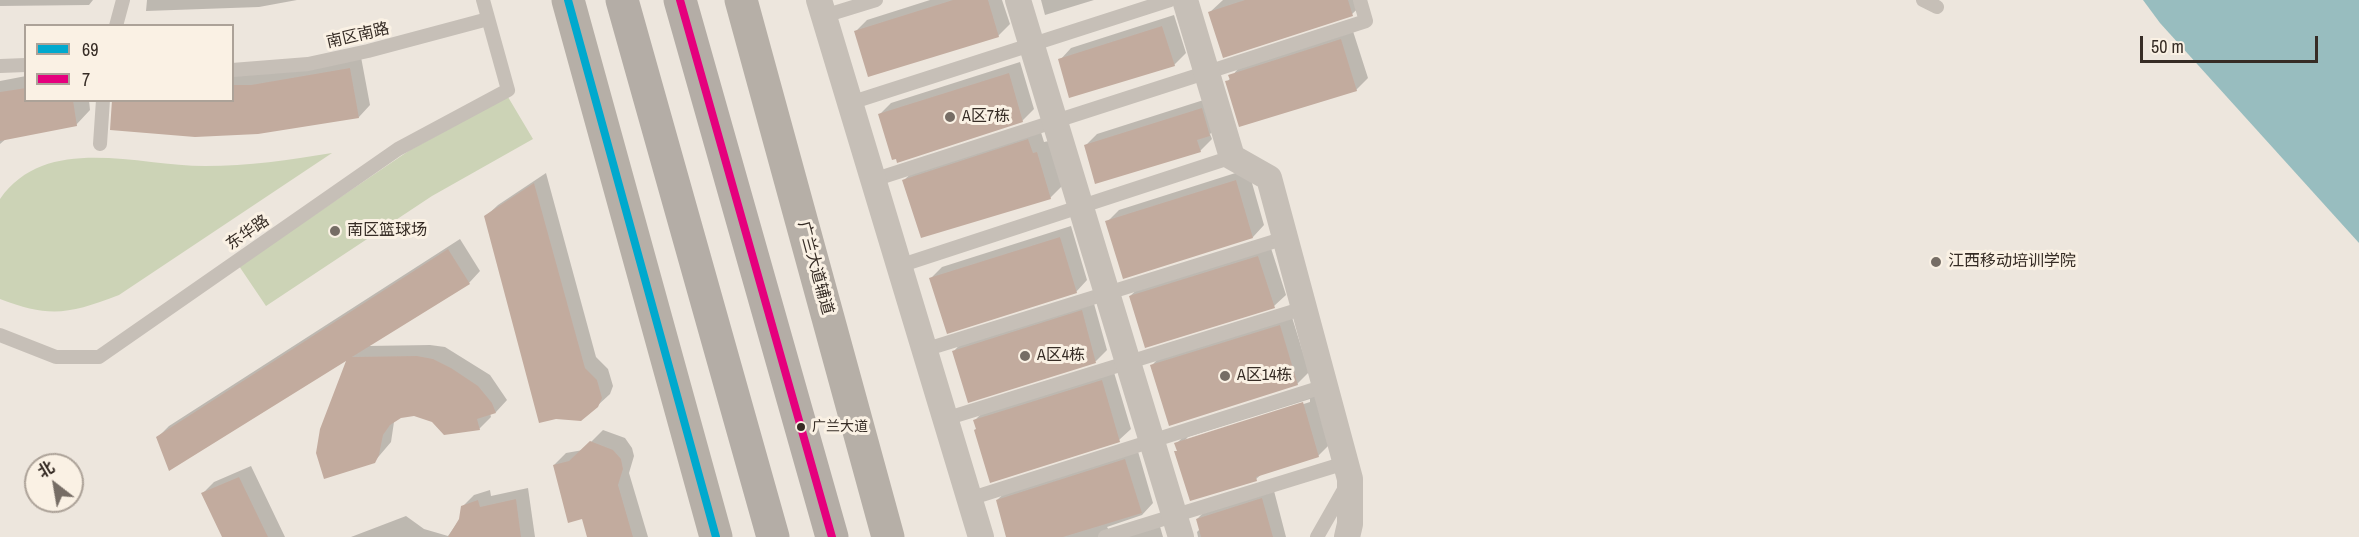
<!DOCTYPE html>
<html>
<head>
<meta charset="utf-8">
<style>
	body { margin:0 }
	#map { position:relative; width:2359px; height:537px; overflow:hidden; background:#ede6dd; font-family:"Archivo Narrow","Noto Sans SC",sans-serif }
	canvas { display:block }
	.legend { position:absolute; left:24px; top:24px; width:210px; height:78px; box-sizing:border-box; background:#faf1e4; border:2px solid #aca298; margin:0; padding:8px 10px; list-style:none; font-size:18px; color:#362c25 }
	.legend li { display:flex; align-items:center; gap:12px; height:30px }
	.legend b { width:30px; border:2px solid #aca298 }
	.north { position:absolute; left:24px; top:453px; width:60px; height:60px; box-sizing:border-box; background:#faf1e4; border:2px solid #aca298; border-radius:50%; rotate:329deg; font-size:16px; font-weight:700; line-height:24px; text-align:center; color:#362c25 }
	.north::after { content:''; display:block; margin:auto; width:21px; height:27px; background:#766d65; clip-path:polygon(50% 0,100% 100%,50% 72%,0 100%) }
	.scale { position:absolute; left:2140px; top:36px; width:178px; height:27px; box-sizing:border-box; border:3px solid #362c25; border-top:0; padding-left:8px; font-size:18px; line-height:21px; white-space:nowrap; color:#362c25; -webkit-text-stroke:4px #faf1e4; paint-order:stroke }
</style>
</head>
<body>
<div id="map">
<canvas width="2359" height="537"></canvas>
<ul class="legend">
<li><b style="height:8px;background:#00a9ce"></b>69</li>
<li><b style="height:8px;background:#e5007d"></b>7</li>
</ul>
<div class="north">北</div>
<div class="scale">50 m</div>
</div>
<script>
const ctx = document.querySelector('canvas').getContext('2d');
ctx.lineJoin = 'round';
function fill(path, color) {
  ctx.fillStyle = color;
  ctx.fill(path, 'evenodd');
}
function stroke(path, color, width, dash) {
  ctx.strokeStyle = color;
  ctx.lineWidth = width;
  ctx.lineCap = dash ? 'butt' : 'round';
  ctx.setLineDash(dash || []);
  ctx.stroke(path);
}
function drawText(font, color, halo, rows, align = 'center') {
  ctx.font = font + ' "Archivo Narrow","Noto Sans SC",sans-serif';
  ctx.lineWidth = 6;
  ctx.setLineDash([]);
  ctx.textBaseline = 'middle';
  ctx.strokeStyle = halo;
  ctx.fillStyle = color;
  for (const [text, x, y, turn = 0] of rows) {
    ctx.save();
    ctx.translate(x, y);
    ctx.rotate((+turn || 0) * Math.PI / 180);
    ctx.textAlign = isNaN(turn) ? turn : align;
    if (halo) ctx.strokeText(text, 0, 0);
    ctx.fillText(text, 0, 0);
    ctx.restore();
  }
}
const green = new Path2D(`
	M508 97 533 139 432 196 266 306 239 266 410 150Z
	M332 153 119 295C69 314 50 318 0 299V199C46 133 138 166 205 166 249 166 289 160 332 153Z`);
const water = new Path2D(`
	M2143 0H2359V243L2160 23Z`);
const shadow = new Path2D(`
	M0 0H93L89 5 0 6Z
	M147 0H297L259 7 146 11Z
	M930 0H1002L1010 24 998 36 856 31 867 20Z
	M1041 0H1094L1045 15Z
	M1223 0H1363L1364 3 1352 14 1210 12Z
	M1174 15 1186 53 1174 65 1060 60 1071 48Z
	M1352 28 1368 78 1356 90 1227 82 1242 64Z
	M361 57 370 105 359 117 232 100V73Z
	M1020 62 1034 109 1022 121 879 115 891 103Z
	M26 76V100H89L90 110 76 125 7 138 0 144V81Z
	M1213 97 1221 123 1210 134 1212 139 1200 151 1086 145 1097 134Z
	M1040 129 1044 142 1049 141 1062 186 1050 198 904 180 916 169Z
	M1248 169 1264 225 1253 237 1107 222 1119 210Z
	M546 173 596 357 608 369 613 386 610 394 597 406 486 216 498 205Z
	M1071 226 1087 280 1076 292 931 278 942 267Z
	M460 239 480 271 469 283 367 346 430 345 445 347 490 375 507 400 496 412 490 413 491 417 479 429 414 415 401 416 394 422 391 442 374 462 349 357 157 438 169 426Z
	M1270 245 1286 295 1274 306 1130 296 1142 285Z
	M1093 300 1107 350 1096 361 969 401 954 351 965 339Z
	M1291 314 1309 372 1297 384 1152 365 1163 354Z
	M1113 369 1131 429 1119 440 978 428 975 420 987 408Z
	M1314 392 1330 444 1318 456 1263 473 1256 479 1178 450 1176 444 1188 432ZM1310 399V402L1183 442 1188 437Z
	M603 430 625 438 632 448 634 456 629 473 648 537H588L583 518 554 465 566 453 583 450Z
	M1137 448 1153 503 1142 515 1107 527 1111 533 1159 523 1163 537H1008L997 500 1009 489Z
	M251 466 285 537H224L202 494 214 482Z
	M1273 487 1286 537H1198L1197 532 1200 529 1197 519 1209 507Z
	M528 488 535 537H351L406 516 424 529 448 536 460 519 462 507 474 495 490 490 491 496Z`);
const building = new Path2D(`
	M953 0H988L999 37 868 77 854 31Z
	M1245 0H1348L1353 16 1223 58 1208 12Z
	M1162 26 1175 66 1069 98 1058 59Z
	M1341 39 1357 91 1239 127 1225 81 1230 80 1228 75Z
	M350 68 359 118 258 134 195 137 110 130 112 100H232V85H251Z
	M1009 73 1023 122 897 163 896 159 892 160 878 114Z
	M26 88V100H73L77 126 0 141V92Z
	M1202 108 1210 136 1197 140 1201 152 1095 184 1084 145Z
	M1028 139 1033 153 1037 152 1051 199 921 238 902 180Z
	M1236 180 1253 238 1123 279 1105 221Z
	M534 183 585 368 597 380 602 398 598 407 581 421 556 419 539 423 484 216Z
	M1060 237 1077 293 947 334 929 278Z
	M448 249 470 284 352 357 417 356 433 359 451 368 478 386 492 403 496 413 477 419 480 430 444 435 432 422 414 416 401 418 390 425 383 435 379 455 375 463 324 479 316 453 320 429 346 361 169 471 156 437Z
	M1258 256 1275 308 1145 348 1129 296Z
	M1082 310 1096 363 968 403 952 351Z
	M1280 325 1298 385 1169 426 1150 365Z
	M1102 380 1120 442 990 483 974 430 976 429 973 420Z
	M1303 402 1319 457 1256 477 1257 481 1190 501 1174 451H1177L1174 443Z
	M590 441 613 450 621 459 623 469 618 485 633 537H587L582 519 568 523 553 465 569 461Z
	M1125 459 1142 513 1063 537H1006L996 500Z
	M239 477 268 537H222L201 493Z
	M1262 498 1273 537H1201L1196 519Z
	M516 499 521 537H448L459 519 461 506 478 500 480 507Z`);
const lane = new Path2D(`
	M1923 0 1937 7
	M824 16 876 0
	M116 26 123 0
	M0 66 26 65
	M232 70 308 64 368 51 488 19
	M850 103 1170 0
	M100 144 103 100
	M873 180 1366 21 1360 0
	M899 266 1232 157
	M0 335 56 357H99L398 149 508 90 483 0
	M924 350 1285 238
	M945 419 1304 308
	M969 499 1325 386
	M1105 537 1345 463
	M1317 537 1346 486`);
const street = new Path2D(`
	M819 0 981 537
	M1018 0 1181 537
	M1185 0 1232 157 1269 178 1350 479V524L1347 537`);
const secondary = new Path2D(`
	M568 0 716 537
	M741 0 888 537`);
const primary = new Path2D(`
	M622 0 773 537
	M680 0 832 537`);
const bus1 = new Path2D(`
	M568 0 716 537`);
const bus2 = new Path2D(`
	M680 0 832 537`);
const markers = [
	[950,117,6,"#766d65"],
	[335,231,6,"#766d65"],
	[1936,262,6,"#766d65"],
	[1025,356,6,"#766d65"],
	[1225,376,6,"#766d65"],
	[801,427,5,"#362c25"]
];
const busNames = [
	["广兰大道",812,427]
];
const streetNames = [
	["南区南路",358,36,-13],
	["东华路",248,233,-35],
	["广兰大道辅道",815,268,75]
];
const poiNames = [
	["A区7栋",962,117],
	["南区篮球场",347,231],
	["江西移动培训学院",1948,262],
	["A区4栋",1037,356],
	["A区14栋",1237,376]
];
fill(green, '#ccd3b6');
fill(water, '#98bdbf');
fill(shadow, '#0003');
fill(building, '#c2ab9e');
stroke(lane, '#c6bfb7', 14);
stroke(street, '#c6bfb7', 26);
stroke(secondary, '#b6afa7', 33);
stroke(primary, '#b4ada6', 33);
stroke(bus1, '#00a9ce', 8);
stroke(bus2, '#e5007d', 8);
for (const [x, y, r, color] of markers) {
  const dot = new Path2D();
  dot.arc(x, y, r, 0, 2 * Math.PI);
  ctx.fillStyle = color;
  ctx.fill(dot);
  stroke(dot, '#faf1e4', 2);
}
drawText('14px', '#362c25', '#faf1e4', busNames, 'left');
drawText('16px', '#362c25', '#faf1e4', streetNames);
drawText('16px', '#362c25', '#faf1e4', poiNames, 'left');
</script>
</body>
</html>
